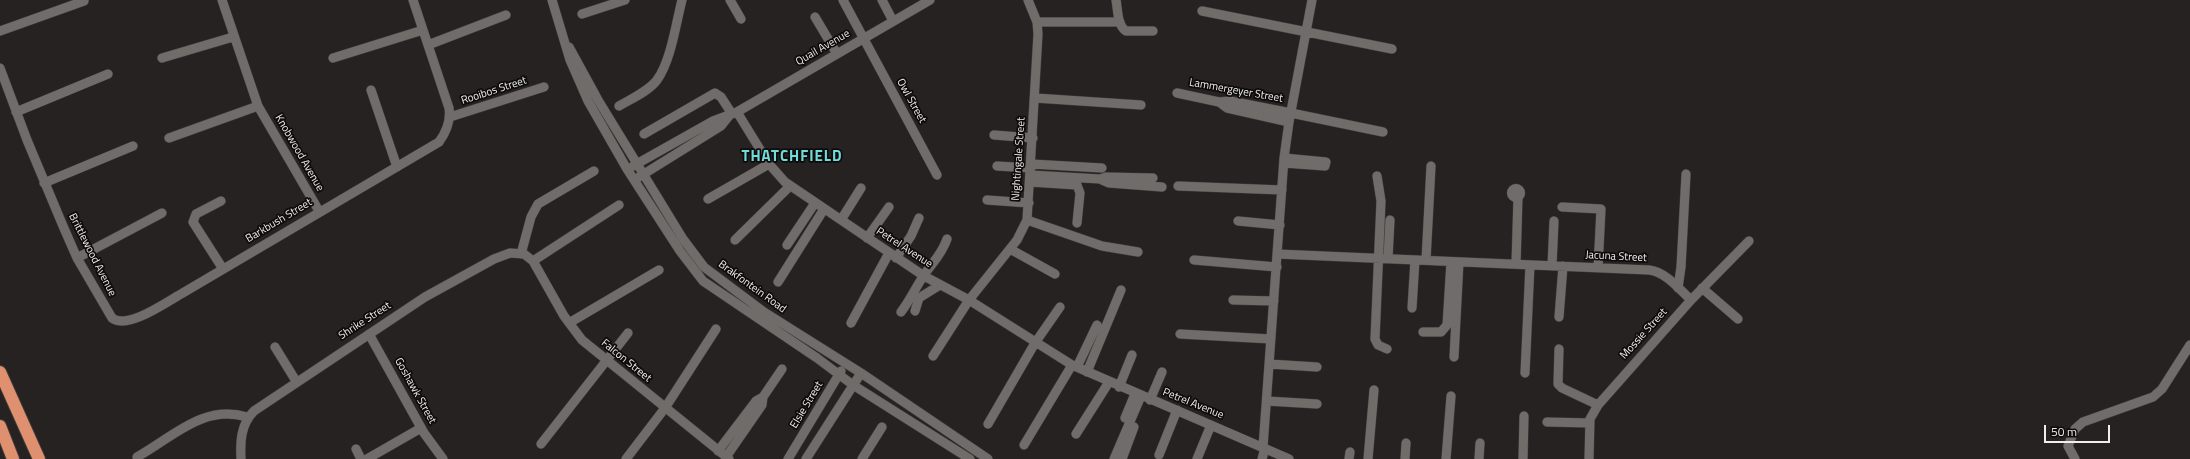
<!DOCTYPE html>
<html>
<head>
<meta charset="utf-8">
<style>
	body { margin:0 }
	#map { position:relative; width:2190px; height:459px; overflow:hidden; background:#252221; font-family:"Titillium Web",sans-serif }
	canvas { display:block }
	.scale { position:absolute; left:2044px; top:425px; width:66px; height:18px; box-sizing:border-box; border:2px solid #f1eeed; border-top:0; padding-left:5px; font-size:12px; line-height:14px; white-space:nowrap; color:#f1eeed; -webkit-text-stroke:3px #0d0c0b; paint-order:stroke }
</style>
</head>
<body>
<div id="map">
<canvas width="2190" height="459"></canvas>
<div class="scale">50 m</div>
</div>
<script>
const ctx = document.querySelector('canvas').getContext('2d');
ctx.lineJoin = 'round';
function stroke(path, color, width, dash) {
  ctx.strokeStyle = color;
  ctx.lineWidth = width;
  ctx.lineCap = dash ? 'butt' : 'round';
  ctx.setLineDash(dash || []);
  ctx.stroke(path);
}
function drawText(font, color, halo, rows, align = 'center') {
  ctx.font = font + ' "Titillium Web",sans-serif';
  ctx.lineWidth = 3.5;
  ctx.setLineDash([]);
  ctx.textBaseline = 'middle';
  ctx.strokeStyle = halo;
  ctx.fillStyle = color;
  for (const [text, x, y, turn = 0] of rows) {
    ctx.save();
    ctx.translate(x, y);
    ctx.rotate((+turn || 0) * Math.PI / 180);
    ctx.textAlign = isNaN(turn) ? turn : align;
    if (halo) ctx.strokeText(text, 0, 0);
    ctx.fillText(text, 0, 0);
    ctx.restore();
  }
}
const minor = new Path2D(`
	M222 0 258 106 319 211
	M552 0 570 60 588 101 627 169 680 251 703 281 817 358 853 385 970 459
	M730 0 741 19
	M843 0 937 175
	M882 0 893 21
	M1116 0C1118 10 1117 25 1126 31H1153
	M1202 11 1392 49
	M582 14 625 0
	M815 17 837 54
	M1037 22H1120
	M0 31 84 1
	M428 45 506 15
	M569 47 598 100 683 239 704 267 764 312 861 373 988 459
	M162 58 233 37
	M333 58 423 30
	M0 68 27 140 63 226 77 258 112 318C127 330 165 303 181 294L439 142C447 131 451 121 449 108L413 0
	M371 90 397 167
	M1177 93 1219 102 1230 101 1291 113 1383 132
	M1035 98 1141 105
	M1219 102 1227 108 1289 122
	M619 106C631 99 649 91 657 80 671 61 676 23 682 0
	M16 112 108 74
	M737 112 769 164 785 182 924 276 969 300 1072 365 1289 459
	M450 117 544 87
	M644 134 715 93 721 97 732 114
	M994 135 1033 138
	M169 138 258 106
	M1284 163 1325 166 1326 162 1284 158
	M1031 164 1102 168
	M633 166 713 121 737 112 930 0
	M997 166 1031 168
	M1031 175 1100 179 1106 177 1153 178
	M1377 176 1381 201 1375 339 1378 345 1387 349
	M639 177 721 126 729 116
	M1102 180 1109 183 1162 187
	M1030 182 1077 185 1080 193 1077 223
	M44 183 133 146
	M1178 186 1282 190
	M1511.5 193a4.5 4.5 0 1 1 9 0a4.5 4.5 0 1 1-9 0Z
	M708 199 769 164
	M987 200 1029 203
	M221 201 196 214 193 222 223 269
	M1562 207 1601 209 1598 268
	M841 220 861 188
	M1027 220 1102 246 1138 252
	M1238 221 1280 225
	M867 238 889 207
	M735 240 790 186
	M787 245 815 203
	M1010 249 1055 274
	M521 254 531 217 538 204 594 171
	M1277 254 1649 270C1666 272 1679 289 1691 300
	M77 258 162 213
	M896 258 911 236 919 218
	M1388 258 1390 220
	M1194 260 1277 267
	M1426 260 1431 166
	M533 261 619 205
	M1516 264 1518 197
	M1552 266 1554 221
	M778 282 824 209
	M1678 288 1681 267 1686 174
	M1702 288 1738 319
	M1233 300 1274 301
	M1412 308 1415 260
	M915 311 919 298 940 285
	M901 312C910 300 916 287 924 275 933 262 942 254 947 239
	M1559 317 1563 266
	M569 323 659 270
	M851 323 889 253
	M1423 332H1441L1447 325 1451 262
	M369 334 424 433 443 459
	M1180 334 1271 339
	M275 347 296 381
	M1559 349 1558 384 1562 388 1598 405
	M933 356 969 300 1017 240 1027 220 1038 34 1037 22 1028 0
	M1454 357 1459 262
	M1269 364 1317 367
	M1077 367 1097 325
	M1087 372 1121 290
	M1525 373 1530 265
	M1119 387 1132 355
	M1150 400 1162 372
	M1267 401 1317 404
	M1125 418 1135 394
	M1547 422 1590 423
	M988 424 1035 343 1060 307
	M1076 434 1109 382
	M541 444 628 333
	M1024 445 1072 365
	M1263 447 1284 158 1289 122 1312 0
	M356 449 361 459
	M718 451 756 401 763 397 782 369
	M1159 455 1177 410
	M137 457C173 437 203 404 247 417
	M726 457 762 405 763 397
	M241 459C240 441 241 424 254 411L425 297 494 259 510 253 524 254 533 261 564 316 582 340 729 459
	M367 459 421 428
	M626 459 665 408 716 329
	M788 459 841 371
	M806 459 861 373
	M862 459 882 427
	M1114 459 1141 396
	M1122 459 1134 427
	M1197 459 1211 425
	M1262 459 1265 448
	M1349 459 1350 452
	M1368 459 1374 390
	M1405 459 1406 443
	M1446 459 1451 396
	M1479 459 1480 443
	M1523 459 1524 416
	M1589 459 1590 419 1598 405 1691 300 1749 241
	M2075 459 2068 446 2075 429 2083 422 2153 397 2162 389 2190 345`);
const highway = new Path2D(`
	M0 372 39 459
	M0 426 13 459`);
const streetNames = [
	["Quail Avenue",823,48,-30],
	["Rooibos Street",494,91,-18],
	["Lammergeyer Street",1236,91,10],
	["Owl Street",911,101,61],
	["Knobwood Avenue",299,153,60],
	["Nightingale Street",1019,159,-86],
	["Barkbush Street",279,221,-31],
	["Petrel Avenue",904,248,33],
	["Brittlewood Avenue",92,255,63],
	["Jacuna Street",1616,257,3],
	["Brakfontein Road",752,287,36],
	["Shrike Street",365,321,-33],
	["Mossie Street",1644,334,-48],
	["Falcon Street",626,361,39],
	["Goshawk Street",415,391,61],
	["Petrel Avenue",1193,404,22],
	["Elsie Street",807,405,-59]
];
const districtNames = [
	["THATCHFIELD",792,157]
];
stroke(minor, '#403d3c', 10);
stroke(highway, '#403d3c', 14);
stroke(minor, '#706c6a', 9);
stroke(highway, '#df906f', 12);
drawText('11px', '#f1eeed', '#0d0c0b', streetNames);
ctx.letterSpacing = '1px';
drawText('bold 15px', '#70dcdb', '#0d0c0b', districtNames);
ctx.letterSpacing = '0px';
</script>
</body>
</html>
